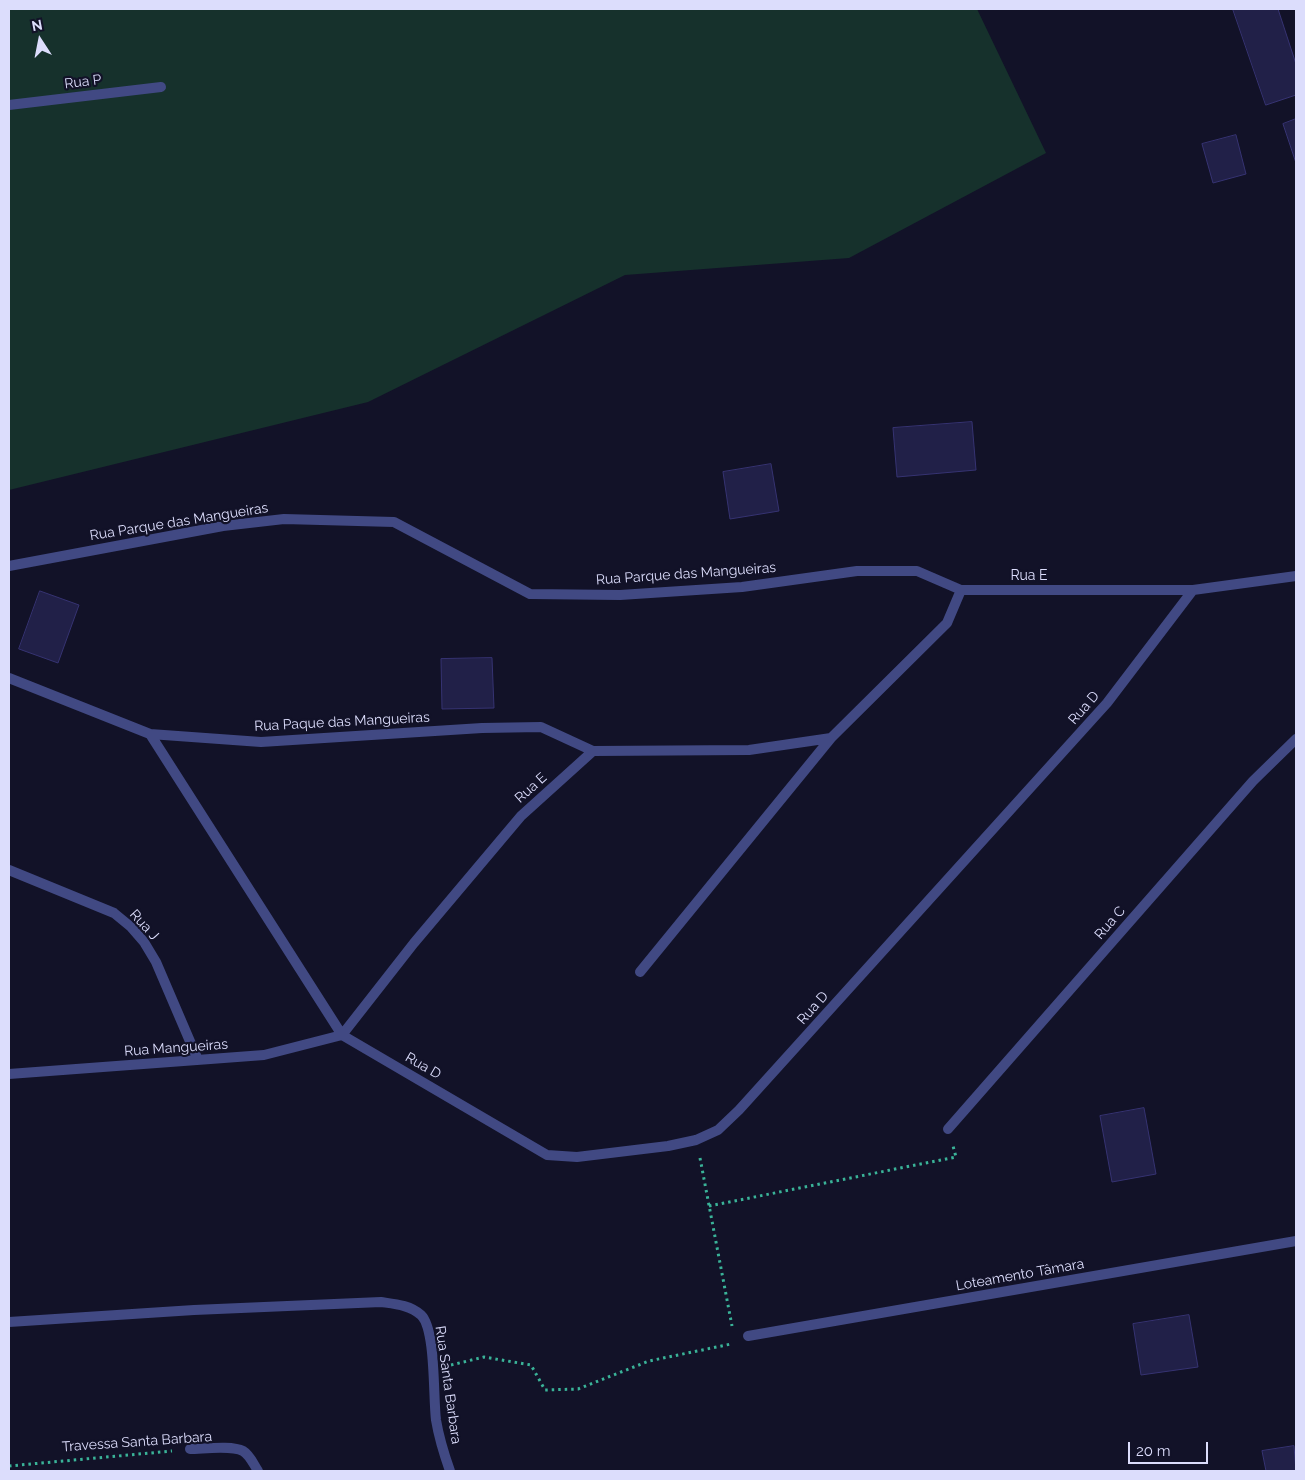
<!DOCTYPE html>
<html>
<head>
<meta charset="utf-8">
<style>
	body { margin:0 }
	#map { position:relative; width:1305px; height:1480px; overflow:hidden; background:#121228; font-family:Raleway,sans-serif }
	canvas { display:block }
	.frame { position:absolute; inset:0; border:10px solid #dcddfc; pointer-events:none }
	.north { position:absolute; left:15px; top:15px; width:50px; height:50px; -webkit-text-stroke:4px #121228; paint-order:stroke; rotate:349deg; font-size:14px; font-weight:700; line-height:20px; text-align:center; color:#dcddfc }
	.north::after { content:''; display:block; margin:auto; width:18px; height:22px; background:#dcddfc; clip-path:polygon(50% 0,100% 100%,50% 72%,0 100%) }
	.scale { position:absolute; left:1128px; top:1442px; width:80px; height:22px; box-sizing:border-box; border:2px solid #dcddfc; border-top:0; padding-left:6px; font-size:15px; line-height:18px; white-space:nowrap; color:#dcddfc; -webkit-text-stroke:4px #121228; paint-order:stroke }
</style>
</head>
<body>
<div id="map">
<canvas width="1305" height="1480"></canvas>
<div class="frame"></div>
<div class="north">N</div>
<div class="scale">20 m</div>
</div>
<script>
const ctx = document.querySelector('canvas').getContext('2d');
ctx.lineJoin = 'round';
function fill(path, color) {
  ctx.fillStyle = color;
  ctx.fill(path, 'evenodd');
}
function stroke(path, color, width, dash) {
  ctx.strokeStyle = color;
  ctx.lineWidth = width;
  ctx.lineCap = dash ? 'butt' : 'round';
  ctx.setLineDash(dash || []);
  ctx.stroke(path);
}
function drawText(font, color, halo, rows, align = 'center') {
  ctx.font = font + ' Raleway,sans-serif';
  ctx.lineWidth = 4.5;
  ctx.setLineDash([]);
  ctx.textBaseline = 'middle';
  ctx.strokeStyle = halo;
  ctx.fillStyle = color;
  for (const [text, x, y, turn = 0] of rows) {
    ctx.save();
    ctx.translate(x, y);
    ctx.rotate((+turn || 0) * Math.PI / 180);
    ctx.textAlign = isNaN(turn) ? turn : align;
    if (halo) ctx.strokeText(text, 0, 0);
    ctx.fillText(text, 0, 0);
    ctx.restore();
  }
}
const green = new Path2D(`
	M9 9H977L1046 153 849 258 625 275 368 402 9 490Z`);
const building = new Path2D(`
	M1233 9H1278L1296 64V95L1266 105Z
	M1296 119V163L1283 124Z
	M1236 135 1246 174 1213 183 1202 144Z
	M972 422 976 470 897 477 893 428Z
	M771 464 779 511 730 519 723 472Z
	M40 591 79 605 58 663 19 649Z
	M492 658 494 708 442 709 441 659Z
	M1144 1108 1156 1174 1112 1182 1100 1116Z
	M1189 1315 1198 1367 1141 1375 1133 1324Z
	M1294 1446 1296 1471H1266L1262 1451Z`);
const path = new Path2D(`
	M700 1158 732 1326
	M709 1206 956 1157 953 1146
	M451 1365 484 1357 531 1365 545 1390 578 1389 649 1361 731 1344
	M9 1466 172 1451`);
const street = new Path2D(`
	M9 105 161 87
	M9 566 223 526 284 519 394 522 530 594 620 595 742 587 857 571H917L961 590
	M9 678 150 734 261 742 482 728 541 727 593 751
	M150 734 342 1035 547 1155 577 1157 668 1146 696 1140 718 1130 739 1110 1107 703 1193 590
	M9 870 114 913 131 927 144 942 156 962 198 1060
	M640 972 831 738 947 623 961 590H1193L1296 576
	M342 1035 414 943 521 816 593 751 749 750 831 738
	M9 1074 264 1055 342 1035
	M948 1129 1253 781 1296 739
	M9 1322 194 1310 381 1302C395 1304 410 1305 421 1315 436 1329 433 1397 436 1420 439 1438 444 1454 450 1471
	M748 1336 1296 1241
	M190 1449C203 1449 232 1445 243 1451 250 1455 254 1465 258 1471`);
const streetNames = [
	["Rua P",83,82,-7],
	["Rua Parque das Mangueiras",179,522,-9],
	["Rua Parque das Mangueiras",686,574,-4],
	["Rua E",1029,576],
	["Rua D",1084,708,-49],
	["Rua Paque das Mangueiras",342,722,-3],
	["Rua E",531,788,-42],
	["Rua C",1110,923,-49],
	["Rua J",144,925,48],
	["Rua D",813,1008,-48],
	["Rua Mangueiras",176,1048,-4],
	["Rua D",423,1066,30],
	["Loteamento Tâmara",1020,1275,-10],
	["Rua Santa Barbara",448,1385,82],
	["Travessa Santa Barbara",137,1442,-4]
];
fill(green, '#16312c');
fill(building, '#212048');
stroke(building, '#363372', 1);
stroke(path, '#3ab398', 3, [2.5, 4]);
stroke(street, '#414983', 10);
drawText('14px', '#dcddfc', '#121228', streetNames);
</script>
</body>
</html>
